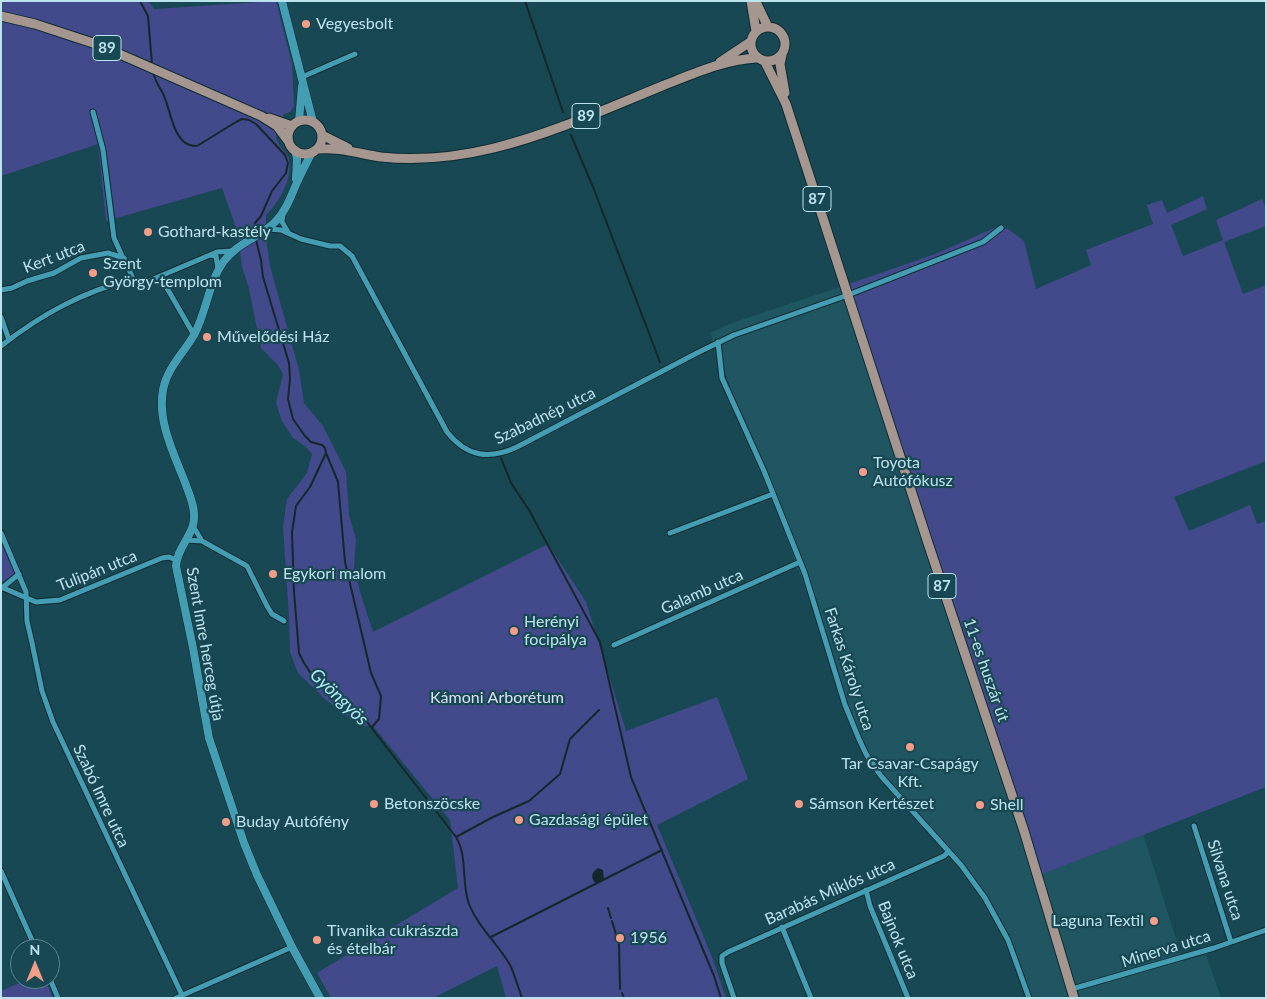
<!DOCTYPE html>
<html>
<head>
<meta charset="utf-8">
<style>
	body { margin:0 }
	#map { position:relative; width:1267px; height:999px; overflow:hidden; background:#184853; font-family:Lato,sans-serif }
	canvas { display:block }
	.frame { position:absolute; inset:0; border:2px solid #bbe4ef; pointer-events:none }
	.north { position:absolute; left:10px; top:939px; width:50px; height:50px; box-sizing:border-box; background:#184853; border:1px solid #598691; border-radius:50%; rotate:0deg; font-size:14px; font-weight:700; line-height:20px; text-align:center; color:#bbe4ef }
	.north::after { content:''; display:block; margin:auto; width:18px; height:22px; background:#f49e87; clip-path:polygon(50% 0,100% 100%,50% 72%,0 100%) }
</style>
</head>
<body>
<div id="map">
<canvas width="1267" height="999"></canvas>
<div class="frame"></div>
<div class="north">N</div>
</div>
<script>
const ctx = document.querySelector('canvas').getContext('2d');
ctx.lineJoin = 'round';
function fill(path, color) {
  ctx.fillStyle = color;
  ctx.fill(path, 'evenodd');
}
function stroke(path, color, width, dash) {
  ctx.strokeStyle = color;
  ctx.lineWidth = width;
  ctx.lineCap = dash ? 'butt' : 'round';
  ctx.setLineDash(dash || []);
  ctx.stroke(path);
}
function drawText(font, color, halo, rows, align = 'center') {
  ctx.font = font + ' Lato,sans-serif';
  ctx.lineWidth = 4.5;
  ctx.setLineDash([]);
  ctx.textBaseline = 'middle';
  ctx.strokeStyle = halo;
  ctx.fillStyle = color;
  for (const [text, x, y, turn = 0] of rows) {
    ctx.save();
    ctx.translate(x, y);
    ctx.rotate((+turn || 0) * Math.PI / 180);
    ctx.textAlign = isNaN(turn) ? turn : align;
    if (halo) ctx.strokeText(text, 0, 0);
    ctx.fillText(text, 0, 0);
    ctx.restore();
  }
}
const built = new Path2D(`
	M849 284 1021 808 1040 875 1143 834 1183 961 1206 955 1221 998H1032L1011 939 987 897 963 863 883 775 870 756 856 724 710 333 732 323Z`);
const green = new Path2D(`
	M1 1H148L154 9 276 1 292 64 294 106 290 112 284 114C282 120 276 129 276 136 277 146 286 150 289 159 293 178 279 203 266 215V239L270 266 299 370 304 403 323 426 346 472 349 515 356 539 354 568 361 595 373 632 548 544 586 602 626 731 717 697 748 779 657 825 712 957 726 998H506L497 966 433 998H331L317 973 458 888 450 820 373 726H361L326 700 298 673 290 652 289 617 283 526 287 499 307 473 312 454 306 447 293 438 282 421 276 403 283 374 277 364 261 348 249 289 242 267 238 233 222 188 106 221 98 144 1 176Z
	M1203 196 1207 209 1171 225 1183 256 1223 240 1216 220 1262 199 1266 209V226L1224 242 1243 294 1266 285V461L1174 497 1189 531 1250 505 1257 524 1266 521V787L1040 875 1021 808 953 613 849 284 935 254 997 227 1008 229 1024 241 1036 289 1091 265 1086 250 1153 224 1147 205 1162 200 1167 213Z
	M1 543 15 573 1 583Z
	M28 979H45L53 998H1V991Z`);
const water = new Path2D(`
	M598 868 603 870 604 880 596 884C591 878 590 873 598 868Z`);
const stream = new Path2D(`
	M140 1 148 16 152 64
	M525 1 563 112
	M153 71C154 81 161 88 164 96 170 110 172 130 183 141 187 145 192 146 197 146L236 122 242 119 249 120 256 124 285 155 288 163 286 173 272 191 261 216 255 223V233
	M571 135 593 187 660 362
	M256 240 261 260 263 277 289 363 290 379 288 399 293 419 305 436 311 442 322 445 325 448 326 453 310 487 296 506 292 532 294 592 299 653 304 663 312 675 364 718 456 837C468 857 461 882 469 904 478 927 498 944 510 965 515 975 518 987 522 998
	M326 453 338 482 345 562 371 673 381 696 379 719 372 727
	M501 458 511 483 529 510 600 642 631 777 714 976 721 998
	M456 837 493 817 529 801 560 774 570 739 599 710
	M608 908 611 918
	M612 921 618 941
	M491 937 662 850
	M619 944 620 989
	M622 993 624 998`);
const minor = new Path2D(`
	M302 77 355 54
	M93 112 103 150 114 238 123 258
	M283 213 282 222 288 232
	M267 229 281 230 301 239 330 246H340L352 256 447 432C467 457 489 460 517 447L697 353 734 335 848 295 983 242 1001 228
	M210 255 216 256 218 269
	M160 276 194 335
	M133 279 138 283H144L217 252 232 251
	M1 290 12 288 27 281 54 273 81 258 108 253 124 258 133 279
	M1 317 9 340
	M718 342 722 378 764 471 805 574 845 705 859 739 866 754 881 776 961 865 985 898 1008 940 1029 998
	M1 346C42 314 82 292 133 279
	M193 526 202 541 247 566 267 606 272 614 284 621
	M1 533 26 592 27 621 32 643 42 691 53 722 182 995
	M670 533 773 494
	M186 540 202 541
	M1 587 36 602 60 600 162 558 169 557 176 560
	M2 588 19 574
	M614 645 800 562
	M1194 826 1231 942
	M1 871 36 949
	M866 890 870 906 908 998
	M782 927 811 998
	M50 979 58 998
	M1072 989 1214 948 1266 930
	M176 998 292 947
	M734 998 722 963V956L728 952 944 856 948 852`);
const secondary = new Path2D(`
	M282 1 313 122
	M299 121 302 86
	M295 150 297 159 296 179
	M312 152C306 164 300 175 295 187 290 199 285 212 275 222 259 238 237 243 224 261 208 283 207 311 194 335 183 354 167 368 163 390 157 422 175 456 186 485 189 494 194 504 194 514 196 534 177 546 176 566L193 648 209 738 244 843 257 875 292 947 320 998`);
const primary = new Path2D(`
	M751 1 756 31
	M756 2 768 27
	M1 16 35 24 99 45 261 116 277 126 289 142
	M751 44a17 17 0 1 1 34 0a17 17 0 1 1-34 0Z
	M782 55 780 64 785 93
	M720 62 750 42
	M765 62 786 104 928 543 1024 831 1074 998
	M269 118 292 126
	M288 137a17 17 0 1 1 34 0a17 17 0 1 1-34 0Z
	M322 135 348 148
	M317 149C339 147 360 154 381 157 419 161 457 157 494 148 551 134 608 108 662 86 693 74 723 60 756 58`);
const markers = [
	[306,24,5,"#f49e87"],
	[148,232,5,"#f49e87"],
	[93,273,5,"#f49e87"],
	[207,337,5,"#f49e87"],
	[863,472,5,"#f49e87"],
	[273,574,5,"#f49e87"],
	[514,631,5,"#f49e87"],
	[910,747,5,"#f49e87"],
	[374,804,5,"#f49e87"],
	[799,804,5,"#f49e87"],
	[980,805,5,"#f49e87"],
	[519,820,5,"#f49e87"],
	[226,822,5,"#f49e87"],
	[1154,921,5,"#f49e87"],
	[620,938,5,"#f49e87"],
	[317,940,5,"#f49e87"]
];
const shields = [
	[107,48,28],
	[586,116,28],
	[817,199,28],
	[942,586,28]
];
const shieldNames = [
	["89",107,48],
	["89",586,116],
	["87",817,199],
	["87",942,586]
];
const poiNames = [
	["Vegyesbolt",316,24],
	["Gothard-kastély",158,232],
	["Szent",103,264],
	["György-templom",103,282],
	["Művelődési Ház",217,337],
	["Toyota",873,463],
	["Autófókusz",873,481],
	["Egykori malom",283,574],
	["Herényi",524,622],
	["focipálya",524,640],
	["Tar Csavar-Csapágy",910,764,"center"],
	["Kft.",910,782,"center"],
	["Betonszöcske",384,804],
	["Sámson Kertészet",809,804],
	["Shell",990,805],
	["Gazdasági épület",529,820],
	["Buday Autófény",236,822],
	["Laguna Textil",1144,921,"right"],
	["Tivanika cukrászda",327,931],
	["és ételbár",327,949],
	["1956",630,938]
];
const streetNames = [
	["Kert utca",54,257,-21],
	["Szabadnép utca",545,416,-26],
	["Tulipán utca",97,571,-22],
	["Galamb utca",702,592,-24],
	["Szent Imre herceg útja",205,644,80],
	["Farkas Károly utca",849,669,72],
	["11-es huszár út",986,670,71],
	["Szabó Imre utca",101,796,65],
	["Silvana utca",1225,880,72],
	["Barabás Miklós utca",830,892,-24],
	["Bajnok utca",898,940,68],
	["Minerva utca",1166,949,-17]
];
const parkNames = [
	["Kámoni Arborétum",497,698]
];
const waterNames = [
	["Gyöngyös",339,697,44]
];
fill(built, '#1f5662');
fill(green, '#434a8b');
fill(water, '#16272c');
stroke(stream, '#16272c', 2);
stroke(minor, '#0f2c32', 7);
stroke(secondary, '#0f2c32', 9);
stroke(primary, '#0f2c32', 11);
stroke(minor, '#449eb3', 5);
stroke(secondary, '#449eb3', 8);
stroke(primary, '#a59690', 9);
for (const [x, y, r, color] of markers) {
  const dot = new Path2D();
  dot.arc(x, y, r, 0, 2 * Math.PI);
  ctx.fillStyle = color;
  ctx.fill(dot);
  stroke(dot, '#184853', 2);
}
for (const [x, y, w] of shields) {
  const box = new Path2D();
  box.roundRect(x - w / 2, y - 12.5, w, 25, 4);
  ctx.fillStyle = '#184853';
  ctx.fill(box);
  stroke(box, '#bbe4ef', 1);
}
drawText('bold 15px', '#bbe4ef', null, shieldNames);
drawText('16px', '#bbe4ef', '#184853', poiNames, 'left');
drawText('16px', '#bbe4ef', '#184853', streetNames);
drawText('16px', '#dce1f8', '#184853', parkNames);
drawText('italic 18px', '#b1eafa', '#184853', waterNames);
</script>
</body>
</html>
